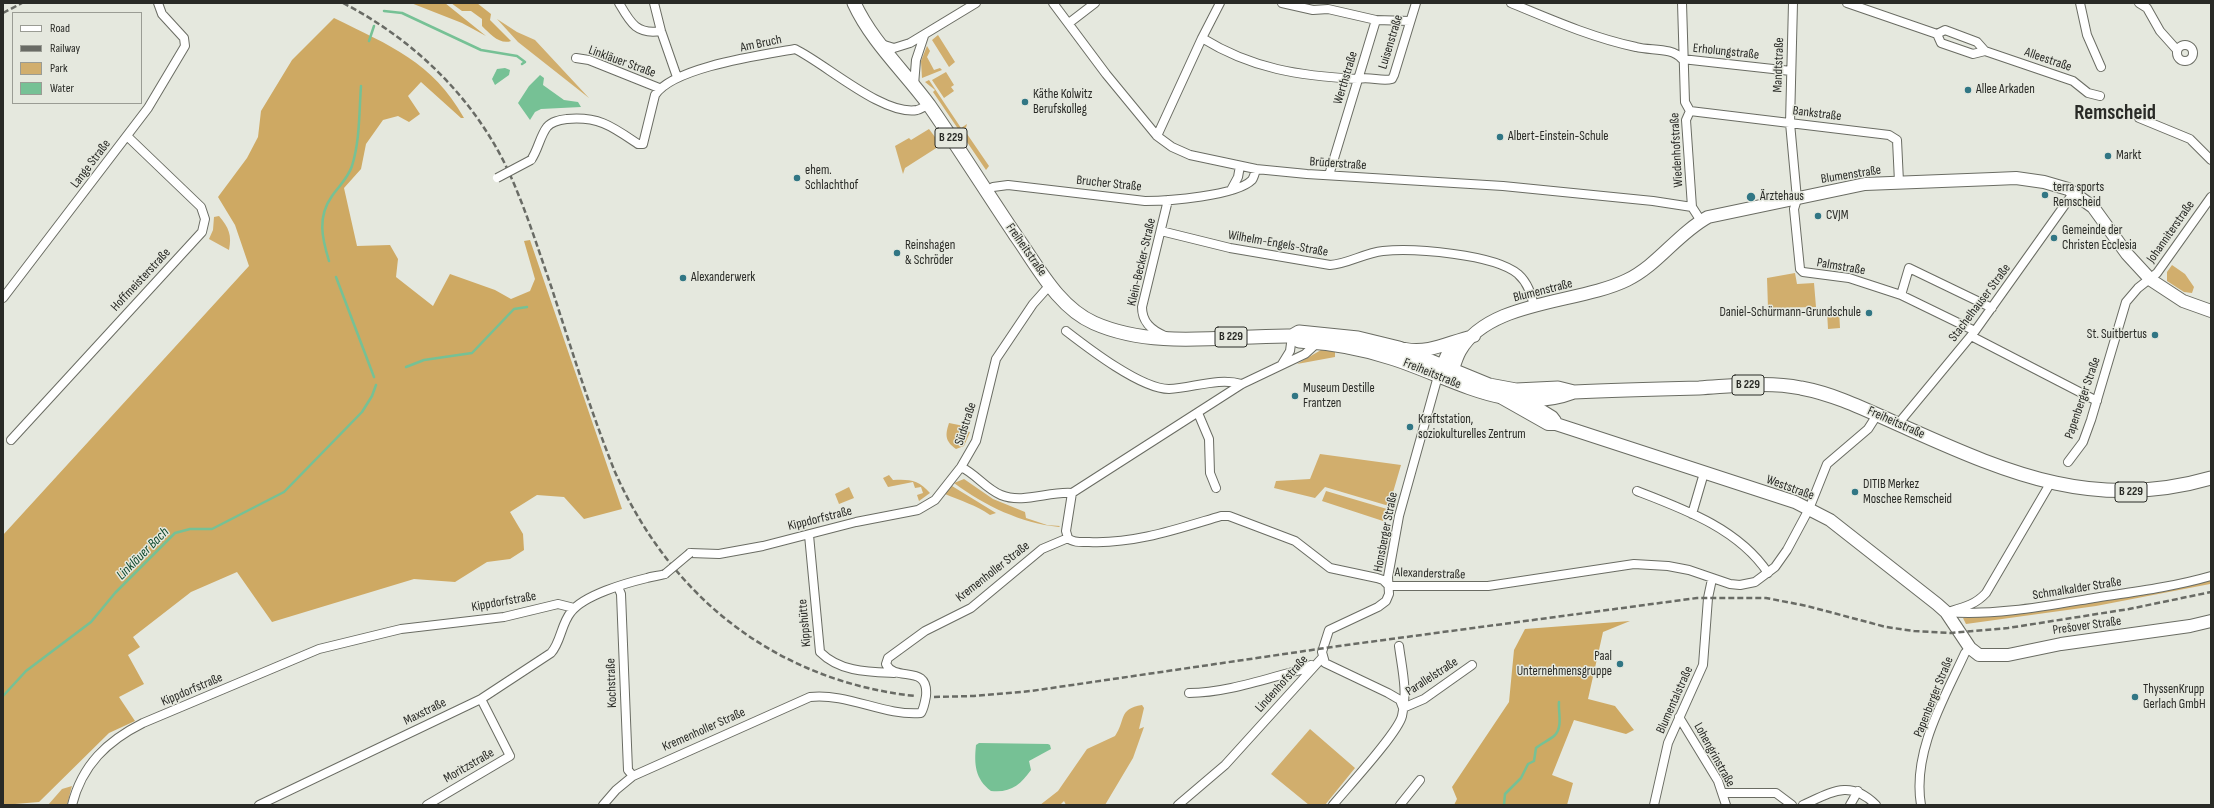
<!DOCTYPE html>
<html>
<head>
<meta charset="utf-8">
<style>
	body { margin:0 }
	#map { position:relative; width:2214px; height:808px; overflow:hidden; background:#e5e8de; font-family:"Sofia Sans Condensed",sans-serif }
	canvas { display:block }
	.frame { position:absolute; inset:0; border:4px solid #292a26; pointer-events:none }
	.legend { position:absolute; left:12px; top:12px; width:130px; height:92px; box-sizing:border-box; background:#e5e8de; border:1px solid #9a9c94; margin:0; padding:5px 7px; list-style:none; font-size:12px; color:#292a26 }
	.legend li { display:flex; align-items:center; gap:8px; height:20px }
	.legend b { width:20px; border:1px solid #9a9c94 }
</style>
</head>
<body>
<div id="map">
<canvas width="2214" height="808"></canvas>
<div class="frame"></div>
<ul class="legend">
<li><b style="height:5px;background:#fff"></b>Road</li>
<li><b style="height:5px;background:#696b65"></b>Railway</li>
<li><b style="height:11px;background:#d1ae6d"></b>Park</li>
<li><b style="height:11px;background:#76c195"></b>Water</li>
</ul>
</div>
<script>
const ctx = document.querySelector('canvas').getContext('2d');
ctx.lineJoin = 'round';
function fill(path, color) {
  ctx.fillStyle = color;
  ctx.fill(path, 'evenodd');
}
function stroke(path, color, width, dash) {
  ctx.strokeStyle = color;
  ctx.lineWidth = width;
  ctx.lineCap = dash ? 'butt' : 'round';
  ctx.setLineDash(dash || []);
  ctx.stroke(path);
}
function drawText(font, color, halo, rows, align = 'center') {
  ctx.font = font + ' "Sofia Sans Condensed",sans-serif';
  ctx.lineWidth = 3;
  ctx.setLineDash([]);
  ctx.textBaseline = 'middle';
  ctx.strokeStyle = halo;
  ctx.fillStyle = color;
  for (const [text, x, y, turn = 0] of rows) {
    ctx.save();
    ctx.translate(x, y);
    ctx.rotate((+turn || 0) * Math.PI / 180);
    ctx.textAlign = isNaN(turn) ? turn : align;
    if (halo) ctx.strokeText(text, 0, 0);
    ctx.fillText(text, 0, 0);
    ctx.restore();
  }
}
const green = new Path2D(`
	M497 19 517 32 535 40 589 98 518 42Z
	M938 35 955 62 949 67 932 40Z
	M927 46 930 51 927 57 934 70 940 68 942 70 922 78 921 61Z
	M946 72 954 85 951 87 954 91 944 98 932 80Z
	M929 80 961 128 967 124 965 131 989 166 986 170 933 92 935 90 925 82Z
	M929 129 941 145 905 168 903 174 895 146 909 138 911 140Z
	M219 216C229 228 232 235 229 250L209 239 213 230 214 217Z
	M2172 265 2185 274 2194 287 2192 293 2184 292 2167 281V272Z
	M1795 273 1797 284 1814 283 1816 307 1768 308 1767 278Z
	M1839 310 1840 328 1828 329 1827 311Z
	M1321 350 1335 351V357L1297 364Z
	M949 423 964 426V431L970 432 964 446 956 449C945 441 945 435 949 423Z
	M1320 454 1401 465 1389 506 1325 487 1315 498 1274 488 1276 481 1310 479Z
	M889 475 893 480C909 479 919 480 930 493L919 501 917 495 923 493 921 487 915 488 913 482 888 487 883 478Z
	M964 479 993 499 1025 512 1026 518 1047 525 1060 526 1059 527C1021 523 985 506 954 483Z
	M952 486 996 513 990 515C976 505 961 501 945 494Z
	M849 487 854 498 839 504 835 494Z
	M1326 491 1387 509 1383 521 1322 501Z
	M2211 580 2210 584 2096 606 1966 624 1963 618C2047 613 2129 595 2211 580Z
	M1142 705 1144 708 1139 729 1144 727 1133 758 1105 805H1066L1064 801 1060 805H1040L1058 791 1087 749 1115 736C1126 720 1118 709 1142 705Z
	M1310 729 1355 768 1325 805H1309L1271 774Z
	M72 786 67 805H48L62 789Z`);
const forest = new Path2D(`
	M411 3H445L486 36 462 23Z
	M451 3H477L491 14 490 20 511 41C500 45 490 34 482 26V19L471 11H462Z
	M334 18C390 46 432 61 464 118H461L421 82 408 96 420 114 409 122 398 116 383 120 366 144 361 169 344 188 357 246 390 245 398 259 396 277 433 306 450 274 495 290 511 299 530 291 535 279 524 241 530 240 622 509 584 519 564 497 537 495 510 512 523 534 524 550 510 559 487 562 455 582 414 579 272 622 237 572 191 592 133 637 140 647 128 655 144 684 119 697 135 721 109 733 39 802 3 805V535L249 266 235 225 218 197 247 158 258 137 261 111 292 60Z
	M1630 621 1603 632 1588 699 1615 706 1634 730 1626 734 1574 720 1552 775 1573 783 1567 805H1454L1457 799 1452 787 1509 702 1514 650 1525 629Z`);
const water = new Path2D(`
	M505 68 510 70 509 75 495 85 492 79 497 69Z
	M540 75 544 78 543 85 564 100 578 102 581 107 541 109 535 112 530 120 518 103 529 86Z
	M979 743 1048 744 1050 745 1051 749 1029 761 1031 770C1020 785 1011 793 991 791 975 779 974 764 976 745Z`);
const stream = new Path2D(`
	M384 11 402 13 481 50 517 56 525 62 522 64
	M369 41 374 26
	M329 261C322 238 317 217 332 196 339 186 348 178 352 166 360 140 359 113 361 86
	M336 277 374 377
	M406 367 424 360 472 353 514 309 527 307
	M3 696 26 671 91 622 115 593 175 533 190 529H212L284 492 362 412 372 396 376 385
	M1504 805 1505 794 1521 778 1528 764 1534 761 1536 748C1542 743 1550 740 1555 735 1563 726 1558 712 1559 702`);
const street = new Path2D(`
	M619 3C630 22 636 35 661 31
	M654 3 661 31 677 77
	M1053 3 1106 74 1157 136 1172 147 1190 155 1256 169 1307 174 1503 186 1653 201 1692 207
	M1282 3 1313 10 1328 9 1376 20 1410 21
	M1511 3C1552 20 1593 38 1636 47 1651 51 1672 47 1682 59L1791 71
	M1682 3 1685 102 1690 111
	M1793 3 1790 123 1797 199 1794 209 1800 269 1803 272 1849 278 1901 295 1975 331
	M1847 3 1937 34 1941 43 1973 54 1985 51 2073 81 2088 93 2100 96
	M2080 3 2087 35 2101 67
	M2139 3 2147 8 2160 31 2177 50
	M1069 23 1095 3
	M1937 34 1945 30 1977 42 1985 51
	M1202 38C1252 69 1300 76 1358 79 1370 76 1381 82 1392 79L1394 75 1416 3
	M881 44 894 48 910 43 976 3
	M2177 53a8 8 0 1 1 16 0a8 8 0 1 1-16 0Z
	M576 58 589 60 659 88
	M914 85 916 60 924 36
	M1690 111 1889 135 1897 140 1899 182
	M1690 111 1686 120 1692 207 1701 221
	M2139 118 2190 139 2211 160
	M1157 136 1202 38 1220 3
	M531 160C538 150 540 136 547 127 552 121 560 120 567 119 599 116 613 127 638 144H643L655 95C673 67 762 55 795 49 826 64 883 116 917 110 921 109 925 106 928 105
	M1329 175 1376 20
	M1231 190 1238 177 1240 166
	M985 191 993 187 1008 185 1145 201C1168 201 1236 196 1252 180 1254 177 1255 173 1256 169
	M1161 231 1230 248 1330 265C1348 264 1364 253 1383 251 1414 248 1494 254 1518 274 1528 283 1531 294 1534 306
	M1901 295 1909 268 1992 308
	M3 298 148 108 185 46 184 38 162 14 158 3
	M1066 331C1088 348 1141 389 1169 389 1193 388 1218 377 1242 384
	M1165 336C1151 330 1142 322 1142 307L1168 200
	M1971 336 2097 401
	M1282 364 1290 351 1292 336
	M1198 413 1209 439 1210 473 1216 488
	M1898 424 1975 331 2074 192
	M11 440 202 232 205 219 201 207 127 136
	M2068 462 2083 442 2091 420 2126 302 2138 288 2157 273 2211 197
	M961 467C976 474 986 489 1001 495 1023 504 1049 491 1072 493
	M1637 491C1684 509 1739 529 1768 573
	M1692 514 1704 473
	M809 535 820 652C840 672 868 672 894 673
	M1068 538C1073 543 1082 542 1089 542 1135 544 1177 529 1221 516H1229L1295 541 1330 568 1377 578 1383 580 1389 586H1488L1634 564 1668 566 1689 570 1730 584 1740 585 1755 582 1775 567 1787 550 1809 509 1827 464 1868 429 1877 415
	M1068 538 1066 531 1072 493 1242 384 1305 354 1317 343
	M690 553 719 554 763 546 856 522 918 510 935 500 961 467 976 441 996 359 1033 304 1050 285
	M618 587 621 594 628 770 633 776
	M1951 611C1965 607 1976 604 1986 593L2051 482
	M1946 612C1995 616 2046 606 2094 598 2133 592 2173 587 2211 576
	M1189 693C1227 693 1267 678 1304 669L1311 665
	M1403 708 1400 700 1388 693 1325 663 1322 652 1329 630 1378 607 1386 601 1389 594 1388 577 1399 516 1438 376
	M1403 708 1424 699 1472 665
	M1679 717 1718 781 1726 805
	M1723 793H1776L1792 805
	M72 805C82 765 107 741 143 723L319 649 401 629 504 617 558 604 574 608
	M259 805 481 699 551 653C561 642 561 624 571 612 584 595 626 583 647 578 653 576 659 576 665 574
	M427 805 510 756 481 699
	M603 805 616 790 633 776 810 697C849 693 883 716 921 713 924 708 925 702 926 696 929 663 895 683 886 664L888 658 925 631 971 608 1042 549 1068 538
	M1178 805 1225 765 1322 658
	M1333 805C1347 788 1398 733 1402 716 1408 692 1402 669 1399 646
	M1400 805 1420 780
	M1654 805 1668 743 1703 665 1708 598 1712 579
	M1803 805C1832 792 1850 779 1876 805
	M1850 805 1858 791
	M1921 805C1912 752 1944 699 1965 653L1970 648`);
const secondary = new Path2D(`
	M1405 349C1430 354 1450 341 1474 336
	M1442 366 1448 353 1461 342
	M1449 380C1453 371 1455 360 1460 351 1489 300 1578 304 1627 280 1658 265 1677 234 1708 217L1865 184 1993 179 2016 178 2044 182 2068 189 2093 207 2127 254 2151 280 2183 301 2211 311
	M1502 398 1548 424H1556L1795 502 1830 520 1937 604 1946 612 1970 648 1979 655H2008L2061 644 2190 626 2211 621
	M1521 398 1552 417 1555 421`);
const primary = new Path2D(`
	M854 3C872 42 904 71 929 105 959 148 987 193 1016 236 1038 267 1058 307 1094 323 1155 350 1227 335 1292 336L1299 332 1358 338 1399 348 1489 385 1516 390 1558 388 1574 392C1616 390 1657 389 1699 388 1733 386 1768 381 1801 388 1839 395 1874 414 1909 429 2012 475 2097 511 2211 478
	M1292 336 1299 341C1330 343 1361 348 1391 358 1452 377 1508 417 1574 392`);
const rail = new Path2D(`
	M343 3C411 38 469 93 504 162 524 203 537 246 552 289 572 351 591 412 615 472 671 598 777 681 915 696
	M3 13 22 3
	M934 697 974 696 1031 691 1339 646 1697 598H1766L1807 606 1886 627 1914 631 1951 633 2008 628 2129 609 2211 592`);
const streetBridge = new Path2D(`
	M497 178 531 160
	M665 574 690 553`);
const markers = [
	[1968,90,4,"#317684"],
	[1025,102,4,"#317684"],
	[1500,137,4,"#317684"],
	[2108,156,4,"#317684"],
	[797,178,4,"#317684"],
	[2045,195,4,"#317684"],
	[1751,197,5,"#317684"],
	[1818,216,4,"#317684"],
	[2054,238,4,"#317684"],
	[897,253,4,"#317684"],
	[683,278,4,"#317684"],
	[1869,313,4,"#317684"],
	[2155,335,4,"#317684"],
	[1295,396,4,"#317684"],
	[1410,427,4,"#317684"],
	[1855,492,4,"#317684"],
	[1620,664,4,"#317684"],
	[2135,697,4,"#317684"]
];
const shields = [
	[951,138,32],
	[1231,337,32],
	[1748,385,32],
	[2131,492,32]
];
const shieldNames = [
	["B 229",951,138],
	["B 229",1231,337],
	["B 229",1748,385],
	["B 229",2131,492]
];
const streetNames = [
	["Luisenstraße",1391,42,-73],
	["Am Bruch",761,44,-12],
	["Erholungstraße",1726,52,6],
	["Alleestraße",2048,60,19],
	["Linkläuer Straße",622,62,20],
	["Mandtstraße",1779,65,-88],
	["Werthstraße",1346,78,-73],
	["Bankstraße",1817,114,7],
	["Wiedenhofstraße",1677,150,-93],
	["Lange Straße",91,164,-53],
	["Brüderstraße",1338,164,4],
	["Blumenstraße",1851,175,-9],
	["Brucher Straße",1109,184,6],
	["Johanniterstraße",2171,232,-55],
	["Wilhelm-Engels-Straße",1278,244,10],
	["Freiheitstraße",1026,250,55],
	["Klein-Becker-Straße",1142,262,-77],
	["Palmstraße",1841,267,10],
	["Hoffmeisterstraße",141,280,-47],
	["Blumenstraße",1543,291,-14],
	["Stachelhauser Straße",1980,303,-53],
	["Freiheitstraße",1432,374,22],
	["Papenberger Straße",2083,398,-71],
	["Freiheitstraße",1896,423,24],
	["Südstraße",966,424,-72],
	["Weststraße",1790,488,20],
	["Kippdorfstraße",820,519,-14],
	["Honsberger Straße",1386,532,-79],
	["Kremenholler Straße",993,572,-38],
	["Alexanderstraße",1430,574,2],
	["Schmalkalder Straße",2077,589,-9],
	["Kippdorfstraße",504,602,-10],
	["Kippshütte",805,623,-95],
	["Prešover Straße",2087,626,-8],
	["Parallelstraße",1432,677,-33],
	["Kochstraße",612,683,-92],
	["Lindenhofstraße",1282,684,-48],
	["Kippdorfstraße",192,690,-23],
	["Papenberger Straße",1934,697,-68],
	["Blumentalstraße",1675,700,-66],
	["Maxstraße",425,712,-26],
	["Kremenholler Straße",704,730,-24],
	["Lohengrinstraße",1714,755,61],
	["Moritzstraße",469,766,-30]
];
const poiNames = [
	["Allee Arkaden",1976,90],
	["Käthe Kolwitz",1033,95],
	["Berufskolleg",1033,110],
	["Albert-Einstein-Schule",1508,137],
	["Markt",2116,156],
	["ehem.",805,171],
	["Schlachthof",805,186],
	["terra sports",2053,188],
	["Remscheid",2053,203],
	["Ärztehaus",1760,197],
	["CVJM",1826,216],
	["Gemeinde der",2062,231],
	["Christen Ecclesia",2062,246],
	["Reinshagen",905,246],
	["& Schröder",905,261],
	["Alexanderwerk",691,278],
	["Daniel-Schürmann-Grundschule",1861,313,"right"],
	["St. Suitbertus",2147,335,"right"],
	["Museum Destille",1303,389],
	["Frantzen",1303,404],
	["Kraftstation,",1418,420],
	["soziokulturelles Zentrum",1418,435],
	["DITIB Merkez",1863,485],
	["Moschee Remscheid",1863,500],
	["Paal",1612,657,"right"],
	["Unternehmensgruppe",1612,672,"right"],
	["ThyssenKrupp",2143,690],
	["Gerlach GmbH",2143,705]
];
const waterNames = [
	["Linkläuer Bach",143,554,-45]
];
const townNames = [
	["Remscheid",2115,114]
];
fill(green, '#d1ae6d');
fill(forest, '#cea963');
fill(water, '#76c195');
stroke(stream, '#76c195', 2.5);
stroke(street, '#6a6c63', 10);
stroke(secondary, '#6a6c63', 14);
stroke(primary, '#6a6c63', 15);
stroke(street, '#fff', 8);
stroke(secondary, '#fff', 12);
stroke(primary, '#fff', 13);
stroke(rail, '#696b65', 2.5, [6, 3]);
stroke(streetBridge, '#6a6c63', 10, []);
stroke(streetBridge, '#fff', 8);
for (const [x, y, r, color] of markers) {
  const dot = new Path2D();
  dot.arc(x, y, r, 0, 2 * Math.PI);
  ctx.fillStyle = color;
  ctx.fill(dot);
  stroke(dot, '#e5e8de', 1.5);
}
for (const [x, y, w] of shields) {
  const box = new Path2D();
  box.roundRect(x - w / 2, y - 10, w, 20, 3);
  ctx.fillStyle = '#e5e8de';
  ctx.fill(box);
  stroke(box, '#292a26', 1);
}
drawText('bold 12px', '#292a26', null, shieldNames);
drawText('13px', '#292a26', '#e5e8de', streetNames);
drawText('13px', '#292a26', '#e5e8de', poiNames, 'left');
drawText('italic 14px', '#0e492d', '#e5e8de', waterNames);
drawText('bold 21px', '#292a26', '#e5e8de', townNames);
</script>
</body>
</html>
